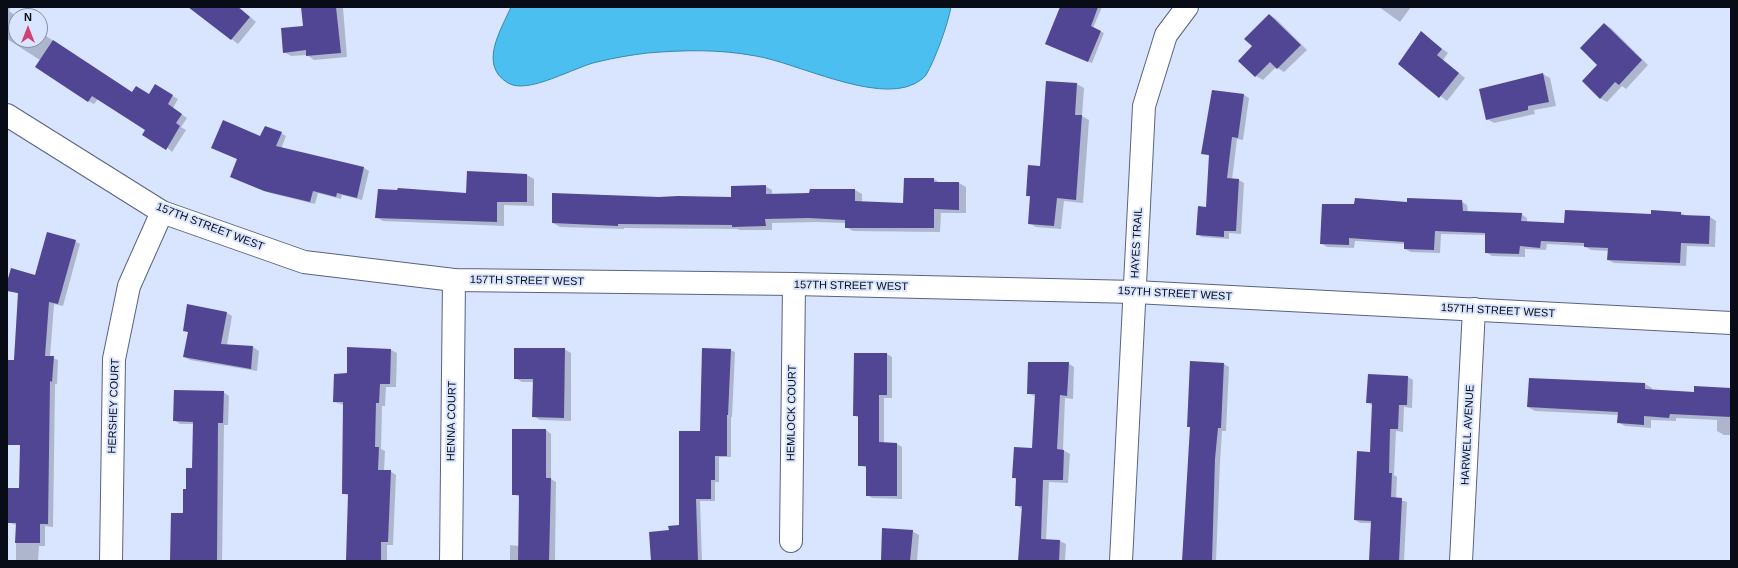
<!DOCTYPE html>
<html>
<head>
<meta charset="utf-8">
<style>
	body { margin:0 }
	#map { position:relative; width:1738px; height:568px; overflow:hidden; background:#d9e4ff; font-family:Helvetica,sans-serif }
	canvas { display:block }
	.frame { position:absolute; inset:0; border:8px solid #080c17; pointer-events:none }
	.north { position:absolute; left:8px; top:8px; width:40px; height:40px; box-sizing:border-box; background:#d9e4ff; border:1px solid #858ea2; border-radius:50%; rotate:0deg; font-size:11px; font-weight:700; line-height:16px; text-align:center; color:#080c17 }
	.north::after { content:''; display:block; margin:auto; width:14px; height:18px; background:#ce4170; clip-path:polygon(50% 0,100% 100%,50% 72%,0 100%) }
</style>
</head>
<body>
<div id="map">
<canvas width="1738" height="568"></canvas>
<div class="frame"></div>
<div class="north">N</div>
</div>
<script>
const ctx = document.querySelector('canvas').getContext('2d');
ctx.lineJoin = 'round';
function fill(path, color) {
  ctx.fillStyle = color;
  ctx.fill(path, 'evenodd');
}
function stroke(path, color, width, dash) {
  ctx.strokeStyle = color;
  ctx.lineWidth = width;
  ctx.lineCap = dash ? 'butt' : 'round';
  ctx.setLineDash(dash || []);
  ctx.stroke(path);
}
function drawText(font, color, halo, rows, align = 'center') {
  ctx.font = font + ' Helvetica,sans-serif';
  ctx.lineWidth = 4;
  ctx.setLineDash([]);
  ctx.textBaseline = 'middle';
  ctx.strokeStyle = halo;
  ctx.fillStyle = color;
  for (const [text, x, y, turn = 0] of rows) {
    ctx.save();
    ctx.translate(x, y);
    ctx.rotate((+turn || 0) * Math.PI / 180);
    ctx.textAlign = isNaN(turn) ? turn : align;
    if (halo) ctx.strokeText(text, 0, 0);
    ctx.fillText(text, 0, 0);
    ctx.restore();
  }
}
const water = new Path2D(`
	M511 7H951C948 24 935 60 926 75 924 78 918 82 914 84 875 103 797 63 756 56 718 49 685 50 647 53 631 55 613 58 597 62 574 67 528 95 508 83 478 65 501 30 511 7Z`);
const shadow = new Path2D(`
	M7 7H11L9 11 16 16V40H40V32L133 93 150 96 156 86 178 99 173 108 187 118 181 127 186 130 172 152 147 129 98 99 94 104 88 101 40 60 7 39Z
	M190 7H239L256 22 238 44Z
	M302 7 343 8 347 57 314 60 307 55 291 56 284 52 305 27Z
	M1061 7H1102L1093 28 1104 33 1092 63 1050 46Z
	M1379 7H1411L1400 22Z
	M1270 15 1276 19 1307 50 1284 72 1276 67 1263 80 1256 76 1239 61 1253 46Z
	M1604 24 1611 28 1648 65 1626 89 1622 86 1607 102 1600 98 1598 65Z
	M1421 33 1448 53 1443 60 1465 78 1447 101 1399 64Z
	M1543 74 1550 78 1556 106 1534 110 1535 114 1494 123 1487 119Z
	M1077 84 1084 88 1082 116 1089 120 1083 203 1064 201 1061 229 1036 227 1029 223 1031 198 1027 195Z
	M1244 95 1249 98 1243 140 1237 139 1232 180H1239L1244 183 1241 234 1229 233V239L1202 237 1197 234 1207 208 1210 156 1202 153Z
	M281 133 286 136 281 149 364 168 369 171 362 200 342 195 341 199 318 193 315 204 270 193 231 177 261 137Z
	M527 175 534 179V206L504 205V226L383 221 376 217 467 195Z
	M934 179 940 183H959L966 187V213H941L940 232 853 231 846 227V223L817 222 772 223V230H740L737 229 624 228V229L560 227 553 223 659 198H732L765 186 772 190V194H810L811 190H855L862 194V202L904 204Z
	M1461 201 1467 205 1468 212 1521 214 1527 218V222L1565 224 1681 213 1687 216 1710 217 1716 221 1715 247 1687 246 1686 266 1614 263 1608 260 1609 251 1591 250 1584 246 1547 244 1546 250 1525 249V257L1492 256 1486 252V235L1441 234 1440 253 1411 252 1405 249V244L1355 241 1354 248 1327 247 1321 243 1408 203Z
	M75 241 80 244 63 306 54 304 50 357 58 360 57 384H55L53 527 45 526V546H39L38 561H16V525L8 522 20 489 23 383 7 382V361H14L19 294 7 290V286L36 276Z
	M227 313 232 316 227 345 253 347 259 351 257 371 190 360 184 357 189 333 184 330Z
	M564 349 571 353V421L540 420 533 416 534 382H522L515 378Z
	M391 350 397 353 396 387H386L385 406H382L381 449 385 451 384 471H390L396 475 393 545H387V561H355L349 496 343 493 344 405 334 402 348 374Z
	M730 350 735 352 732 417H731V457H719V482H715V501H700L702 561H653L670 531 680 526 701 432Z
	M887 354 892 357V398H884V443L897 444 902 447V499L872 498 867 495V468L859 465V418L854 415Z
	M1068 363 1074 367 1073 399 1065 398 1063 450 1070 454 1068 483 1049 482 1046 540 1060 541 1066 544 1065 561H1019L1022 509 1016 505 1017 480 1013 477 1033 449 1036 397 1028 393Z
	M1224 364 1229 367 1226 431H1222L1220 462 1216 561H1183L1191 428 1188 426Z
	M1408 377 1413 380 1412 408 1404 407 1403 432 1396 431 1394 475 1397 477 1396 499 1407 502 1404 561H1370L1372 523H1360L1355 520 1371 453 1373 406 1368 403Z
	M1645 384 1652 388V391L1695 393 1731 389V435H1724L1717 431V420L1676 418V421L1651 420V428L1625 426 1618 422V415L1535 411 1528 407Z
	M223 392 229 396 228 425H224L222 561H171L193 469 194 424H180L174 420Z
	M546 430 551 434V479L556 482 555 561H510V545L519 546 520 497 513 494Z
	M912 531 919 535 917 561H882Z`);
const building = new Path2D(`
	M188 7H238L250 17 231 40Z
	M301 7H336L341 53 306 56V50L283 53 281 28 303 26Z
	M1060 7H1098L1091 26 1101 31 1088 62 1045 44Z
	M1269 14 1301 45 1277 69 1270 62 1255 77 1238 61 1252 46 1244 39Z
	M1604 23 1642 60 1619 85 1615 82 1600 99 1582 81 1597 65 1580 48Z
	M1421 31 1442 49 1437 55 1459 73 1439 98 1398 64Z
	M53 40 132 92 136 86 149 94 155 84 173 95 168 104 182 114 176 123 180 126 166 150 142 135 145 130 92 96 88 102 35 67Z
	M1543 73 1549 102 1528 106V110L1486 120 1479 89Z
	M1046 81 1077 83 1075 115H1082L1076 200 1057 198 1054 226 1028 224 1030 196H1026L1028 165 1040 166Z
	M1212 90 1244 94 1238 138 1232 137 1227 178 1239 179 1236 231H1224V237L1196 235 1198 206 1206 207 1209 155 1201 154Z
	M223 120 260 136 265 126 282 132 276 146 364 167 357 198 337 193 336 197 313 191 310 202 264 191 230 177 237 159 211 148Z
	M467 171 527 174V202H497V222L375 218 378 189 397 190 398 188 466 193Z
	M904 178H934V182H959V210L934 209V228H845V220L809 218 765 219 766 226 732 227V225L618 224V226L552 223V193L659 197 678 196 731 197V186L766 185V194L809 193 810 189H855V201L903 203Z
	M1355 198 1407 202V198L1462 200 1463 211 1522 213 1521 221 1564 223 1565 210 1651 214V210L1681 212V215L1710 216 1709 244 1681 243 1680 263 1607 260 1608 248 1584 247V243L1541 241 1540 248 1520 246 1519 254 1485 253V233L1435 231 1434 250 1404 249V242L1349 238V245L1320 244 1322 204H1354Z
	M47 232 76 240 58 304 49 302 45 356H54L52 382 50 381 48 524H40V543H15L16 523H7L8 488H19L20 445H7V360H14L18 293 7 291V282L11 268 35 275Z
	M187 304 227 312 221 344 253 346 251 369 183 357 188 332 183 331Z
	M347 347 391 349 390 384H380L379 403H376L375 447H379L378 470H391L388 542H381V561H346L348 494H342L343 402H333L334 374 347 373Z
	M514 348H565L564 418 532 417 533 379H514Z
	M702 348 731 349 728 415H727V456H715V480H711V499H696L698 561H651L649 532 669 530 668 526 679 525V431H700Z
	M854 353H887V395H879V442L897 443V496H866V466H858V416H853Z
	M1190 361 1224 363 1221 428H1218L1215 459 1212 561H1182L1190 427H1187Z
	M1028 362H1069L1067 396 1060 395 1057 449 1064 450 1063 480H1043L1041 539 1060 540 1059 561H1018L1022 506H1015L1016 478H1012L1014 447 1032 448 1035 394H1027Z
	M1368 374 1408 376 1407 405H1399L1398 429H1390L1389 473H1392L1391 497 1402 498 1399 561H1369L1371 521 1354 520 1357 451 1370 452 1372 403H1366Z
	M1529 378 1645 383V389L1694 392V386L1731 388V417L1670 414 1669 418 1644 416V425L1617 423 1618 412 1527 407Z
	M174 390 224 391 223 423H218L217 561H170L171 513H183V489H186V468H192L193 422 173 421Z
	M512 429H546V478H551L549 561H518L519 495H512Z
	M882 528 913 530 910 561H881Z`);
const minor = new Path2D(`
	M791 541 794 284
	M111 561 114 359 129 286 162 212
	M451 561 454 280
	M1121 561 1144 106 1166 35 1187 7
	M1461 561 1474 309`);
const tertiary = new Path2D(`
	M7 115 162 212 304 262 454 280 794 284 1135 292 1731 323`);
const streetNames = [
	["157TH STREET WEST",210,227,21],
	["HAYES TRAIL",1137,243,-87],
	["157TH STREET WEST",527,281,1],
	["157TH STREET WEST",851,286,1],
	["157TH STREET WEST",1175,294,3],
	["157TH STREET WEST",1498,311,3],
	["HERSHEY COURT",114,406,-88],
	["HEMLOCK COURT",792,413,-89],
	["HENNA COURT",452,421,-89],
	["HARWELL AVENUE",1468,435,-87]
];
fill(water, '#4bbfef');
stroke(water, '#3789ae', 1);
fill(shadow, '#0003');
fill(building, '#514694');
stroke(minor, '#586480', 24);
stroke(tertiary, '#586480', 24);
stroke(minor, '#fff', 22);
stroke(tertiary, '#fff', 22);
drawText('11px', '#080c17', '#d9e4ff', streetNames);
</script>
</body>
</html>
